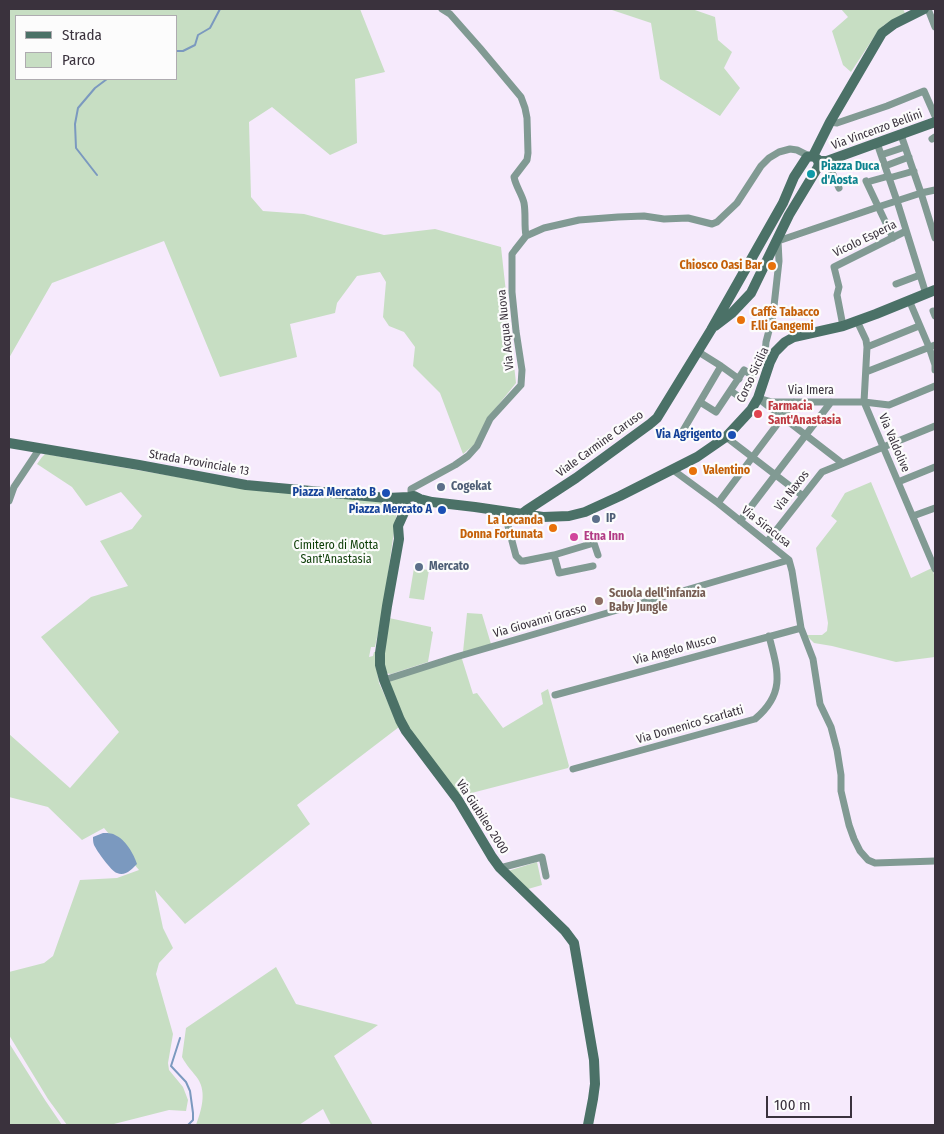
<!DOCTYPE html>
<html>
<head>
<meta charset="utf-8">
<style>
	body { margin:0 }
	#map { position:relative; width:944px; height:1134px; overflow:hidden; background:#f6eafc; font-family:"Fira Sans Condensed",sans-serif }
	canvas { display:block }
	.frame { position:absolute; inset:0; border:10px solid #3a323d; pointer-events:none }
	.legend { position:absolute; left:15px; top:15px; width:162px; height:65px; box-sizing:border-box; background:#fcfcfc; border:1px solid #aeabb0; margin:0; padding:6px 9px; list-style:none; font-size:15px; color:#3a323d }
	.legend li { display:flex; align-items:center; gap:10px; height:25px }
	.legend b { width:25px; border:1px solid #aeabb0 }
	.scale { position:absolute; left:766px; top:1096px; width:86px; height:22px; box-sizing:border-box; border:2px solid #3a323d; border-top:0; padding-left:6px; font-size:15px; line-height:18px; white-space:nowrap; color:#3a323d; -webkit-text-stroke:4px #fcfcfc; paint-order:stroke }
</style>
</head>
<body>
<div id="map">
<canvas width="944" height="1134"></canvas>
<div class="frame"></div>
<ul class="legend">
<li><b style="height:6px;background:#4b7167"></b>Strada</li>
<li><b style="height:14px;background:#c7dec3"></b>Parco</li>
</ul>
<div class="scale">100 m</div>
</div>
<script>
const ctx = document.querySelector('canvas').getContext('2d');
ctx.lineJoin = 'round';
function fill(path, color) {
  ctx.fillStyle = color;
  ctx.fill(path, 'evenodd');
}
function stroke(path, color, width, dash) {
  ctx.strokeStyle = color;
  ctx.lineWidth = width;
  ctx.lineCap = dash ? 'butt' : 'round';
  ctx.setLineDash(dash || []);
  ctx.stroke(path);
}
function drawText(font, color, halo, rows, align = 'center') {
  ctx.font = font + ' "Fira Sans Condensed",sans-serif';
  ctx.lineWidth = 4.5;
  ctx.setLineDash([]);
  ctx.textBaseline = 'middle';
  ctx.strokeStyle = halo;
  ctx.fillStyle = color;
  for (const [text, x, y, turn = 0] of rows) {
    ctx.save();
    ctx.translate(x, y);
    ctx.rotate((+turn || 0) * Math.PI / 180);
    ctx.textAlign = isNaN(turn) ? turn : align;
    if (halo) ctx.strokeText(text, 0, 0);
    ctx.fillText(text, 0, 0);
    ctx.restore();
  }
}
const green = new Path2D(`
	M9 9H360L385 72 355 79 357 143 330 155 272 107 249 122 251 197 263 211 304 214 384 235 435 229 501 247 516 383 487 419 474 445 463 454 440 393 413 366 415 347 404 332 389 326 383 317 386 282 380 272 357 276 337 303 335 313 290 324 297 357 220 377 164 241 52 283 9 358ZM16 16H176V79H16Z
	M609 9H692L715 17 718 40 732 52 724 68 740 88 720 116 660 79 651 23Z
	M841 9H903L905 13 884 25 876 34 851 72 843 65 832 31 848 17Z
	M45 454 241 488 398 503 383 609 375 647H371L369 657 373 656 374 652H376L377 671 379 683 399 727 297 805 310 824 185 924 155 890 163 928 173 948 159 963 156 974 173 1034 168 1063 169 1070 183 1087 188 1100 186 1111 169 1110 110 1125H67L48 1099 9 1035V972L44 963 53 956 80 880 117 878 139 870 104 828 82 840 48 807 9 797V734L70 788 119 732 41 637 91 597 128 586 100 541 132 529 142 516 121 492 86 506 72 487 37 464 42 457Z
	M871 482 911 578 932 568 935 578V657L896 662 832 646 814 643 806 635H822L827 631 828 623 816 548 837 521 831 516 845 493Z
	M414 568 429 570 424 600 409 598Z
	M467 613 482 614 491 644 463 652Z
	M389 618 431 627V631L433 632 428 662 391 674 385 673 384 654Z
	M457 659H462L473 694 477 693 503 728 543 704 541 693 548 689 569 766 568 768 460 796 411 735 388 684 392 679Z
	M537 862 542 885 528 889 508 871Z
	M276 967 296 1004 378 1025 334 1056 373 1125H331L323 1109 299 1125H196C201 1111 207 1093 198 1079 193 1072 186 1065 182 1057L186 1028Z
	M9 1043 45 1100 62 1125H9Z`);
const water = new Path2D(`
	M103 833C106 833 112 833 115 835 125 839 134 854 137 864 132 869 125 877 117 873 111 871 97 851 94 845 93 842 93 840 93 837Z`);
const stream = new Path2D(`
	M176 51H183L195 45 198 35 210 28 220 9
	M97 175 76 148 75 124 78 108 95 88 107 79
	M180 1038 171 1066 186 1082 190 1091 193 1113V1120L188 1125`);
const street = new Path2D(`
	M442 9 450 14 480 48 521 97 525 108 527 118 528 153 527 160 514 177C516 187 522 194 524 203 526 214 524 225 526 236
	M928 9 935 27
	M830 122 837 123 887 106 924 91 935 116
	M901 135 921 193 935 238
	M932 139 935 137
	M877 143 897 201 926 294
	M881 155 905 147
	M827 161 839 188
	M885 166 909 157
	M889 178 914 171
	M866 181 893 238
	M871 181 889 176
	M896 284 920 275
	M909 300 929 347 935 365V370
	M933 311 935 316
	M857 321 866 340 867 347 864 402 935 569
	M843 326 837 295 839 287 834 267 906 231
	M867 347 919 326
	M697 351 721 366 739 379
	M770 362 765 354 766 342 773 315 779 261 778 241 878 207 921 193 935 190
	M866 372 935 345
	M731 391 741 398
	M758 398 772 402H864L889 405 935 386
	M759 399 842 463
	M700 402 716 412 744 370 753 376
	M681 434 721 366
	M726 437 803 496
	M673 470 718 503 789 560 792 571 801 628 813 659 820 704 831 727 837 750 841 775V791L849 825 854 839 860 851 868 860 875 863 935 861
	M898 482 935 467
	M411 496V489L455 465 468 456 477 446 490 419 521 385 522 370 516 331 512 292V254L515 250 526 236 544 228 579 220 618 217 644 216 664 219 688 218 712 224 717 222 737 203 761 166 769 158 779 152 790 149 797 150 809 156
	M9 501 14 487 40 448
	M718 503 794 402
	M504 511 516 556 521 561H524L554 555 594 543 598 555
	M913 516 935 508
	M740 521 831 402
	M767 542 822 472 935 426
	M554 555 559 573 593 566
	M384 680 456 657 789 560
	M555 695 801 628
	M573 769 755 719C786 693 778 671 769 636
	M500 868 542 857 546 876`);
const secondary = new Path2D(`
	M813 156 830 122 882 33 894 24 924 9
	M715 326 732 313 751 293 789 215 818 167 819 163 817 159
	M9 443 139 465 246 485 387 498C393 499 399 500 404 503 410 508 408 512 418 509
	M387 498 409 497 414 496 420 499 432 502 475 507 543 517 569 516 585 512 620 496 697 457 726 437 751 410 758 398 770 362 775 352 785 342 794 337 843 326 876 314 935 290
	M407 506 398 526 399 539 387 606 380 653V665L384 680 400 720 406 731 458 800 492 857 500 868 565 931 574 943 594 1060 595 1084 593 1099 588 1125
	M522 514 527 510 576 478 650 424 657 418 711 330 783 203 794 177 807 157 813 156 820 161H827L935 122`);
const markers = [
	[811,174,5,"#0f9aa8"],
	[772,266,5,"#e8710a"],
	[741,320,5,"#e8710a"],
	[758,414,5,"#e0444e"],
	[732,435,5,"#1a4fb4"],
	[693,471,5,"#e8710a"],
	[441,487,5,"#5c6f8a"],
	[386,493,5,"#1a4fb4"],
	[442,510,5,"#1a4fb4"],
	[596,519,5,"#5c6f8a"],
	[553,528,5,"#e8710a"],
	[574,537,5,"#d1479c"],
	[419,567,5,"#5c6f8a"],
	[599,601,5,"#8d6e63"]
];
const streetNames = [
	["Via Vincenzo Bellini",877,130,-20],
	["Vicolo Esperia",865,239,-26],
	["Via Acqua Nuova",506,330,-96],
	["Corso Sicilia",753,375,-65],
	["Via Imera",811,391],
	["Via Valdolive",894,443,67],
	["Viale Carmine Caruso",600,444,-36],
	["Strada Provinciale 13",199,463,10],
	["Via Naxos",792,491,-52],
	["Via Siracusa",766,527,38],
	["Via Giovanni Grasso",540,621,-16],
	["Via Angelo Musco",675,650,-15],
	["Via Domenico Scarlatti",690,725,-16],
	["Via Giubileo 2000",482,817,57]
];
const cultureNames = [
	["Piazza Duca",821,167],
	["d'Aosta",821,181]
];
const foodNames = [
	["Chiosco Oasi Bar",762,266],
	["Caffè Tabacco",751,313,"left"],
	["F.lli Gangemi",751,327,"left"],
	["Valentino",703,471,"left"],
	["La Locanda",543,521],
	["Donna Fortunata",543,535]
];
const healthNames = [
	["Farmacia",768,407],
	["Sant'Anastasia",768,421]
];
const transitNames = [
	["Via Agrigento",722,435],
	["Piazza Mercato B",376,493],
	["Piazza Mercato A",432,510]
];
const serviceNames = [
	["Cogekat",451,487],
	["IP",606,519],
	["Mercato",429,567]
];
const hotelNames = [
	["Etna Inn",584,537]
];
const parkNames = [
	["Cimitero di Motta",336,546],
	["Sant'Anastasia",336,560]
];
const educationNames = [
	["Scuola dell'infanzia",609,594],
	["Baby Jungle",609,608]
];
fill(green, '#c7dec3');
fill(water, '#7b99bf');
stroke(stream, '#7b99bf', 2);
stroke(street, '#819a93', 7);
stroke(secondary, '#4b7167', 10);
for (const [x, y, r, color] of markers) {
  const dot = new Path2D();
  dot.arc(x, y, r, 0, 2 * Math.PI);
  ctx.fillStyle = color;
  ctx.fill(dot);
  stroke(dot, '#fcfcfc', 2);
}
drawText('12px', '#3a323d', '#fcfcfc', streetNames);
drawText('bold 12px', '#0d838f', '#fcfcfc', cultureNames, 'left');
drawText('bold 12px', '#c56008', '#fcfcfc', foodNames, 'right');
drawText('bold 12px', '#be3a42', '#fcfcfc', healthNames, 'left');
drawText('bold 12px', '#164399', '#fcfcfc', transitNames, 'right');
drawText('bold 12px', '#4e5e75', '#fcfcfc', serviceNames, 'left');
drawText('bold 12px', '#b23c85', '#fcfcfc', hotelNames, 'left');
drawText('12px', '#0c3d06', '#fcfcfc', parkNames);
drawText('bold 12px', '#785e54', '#fcfcfc', educationNames, 'left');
</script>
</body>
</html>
